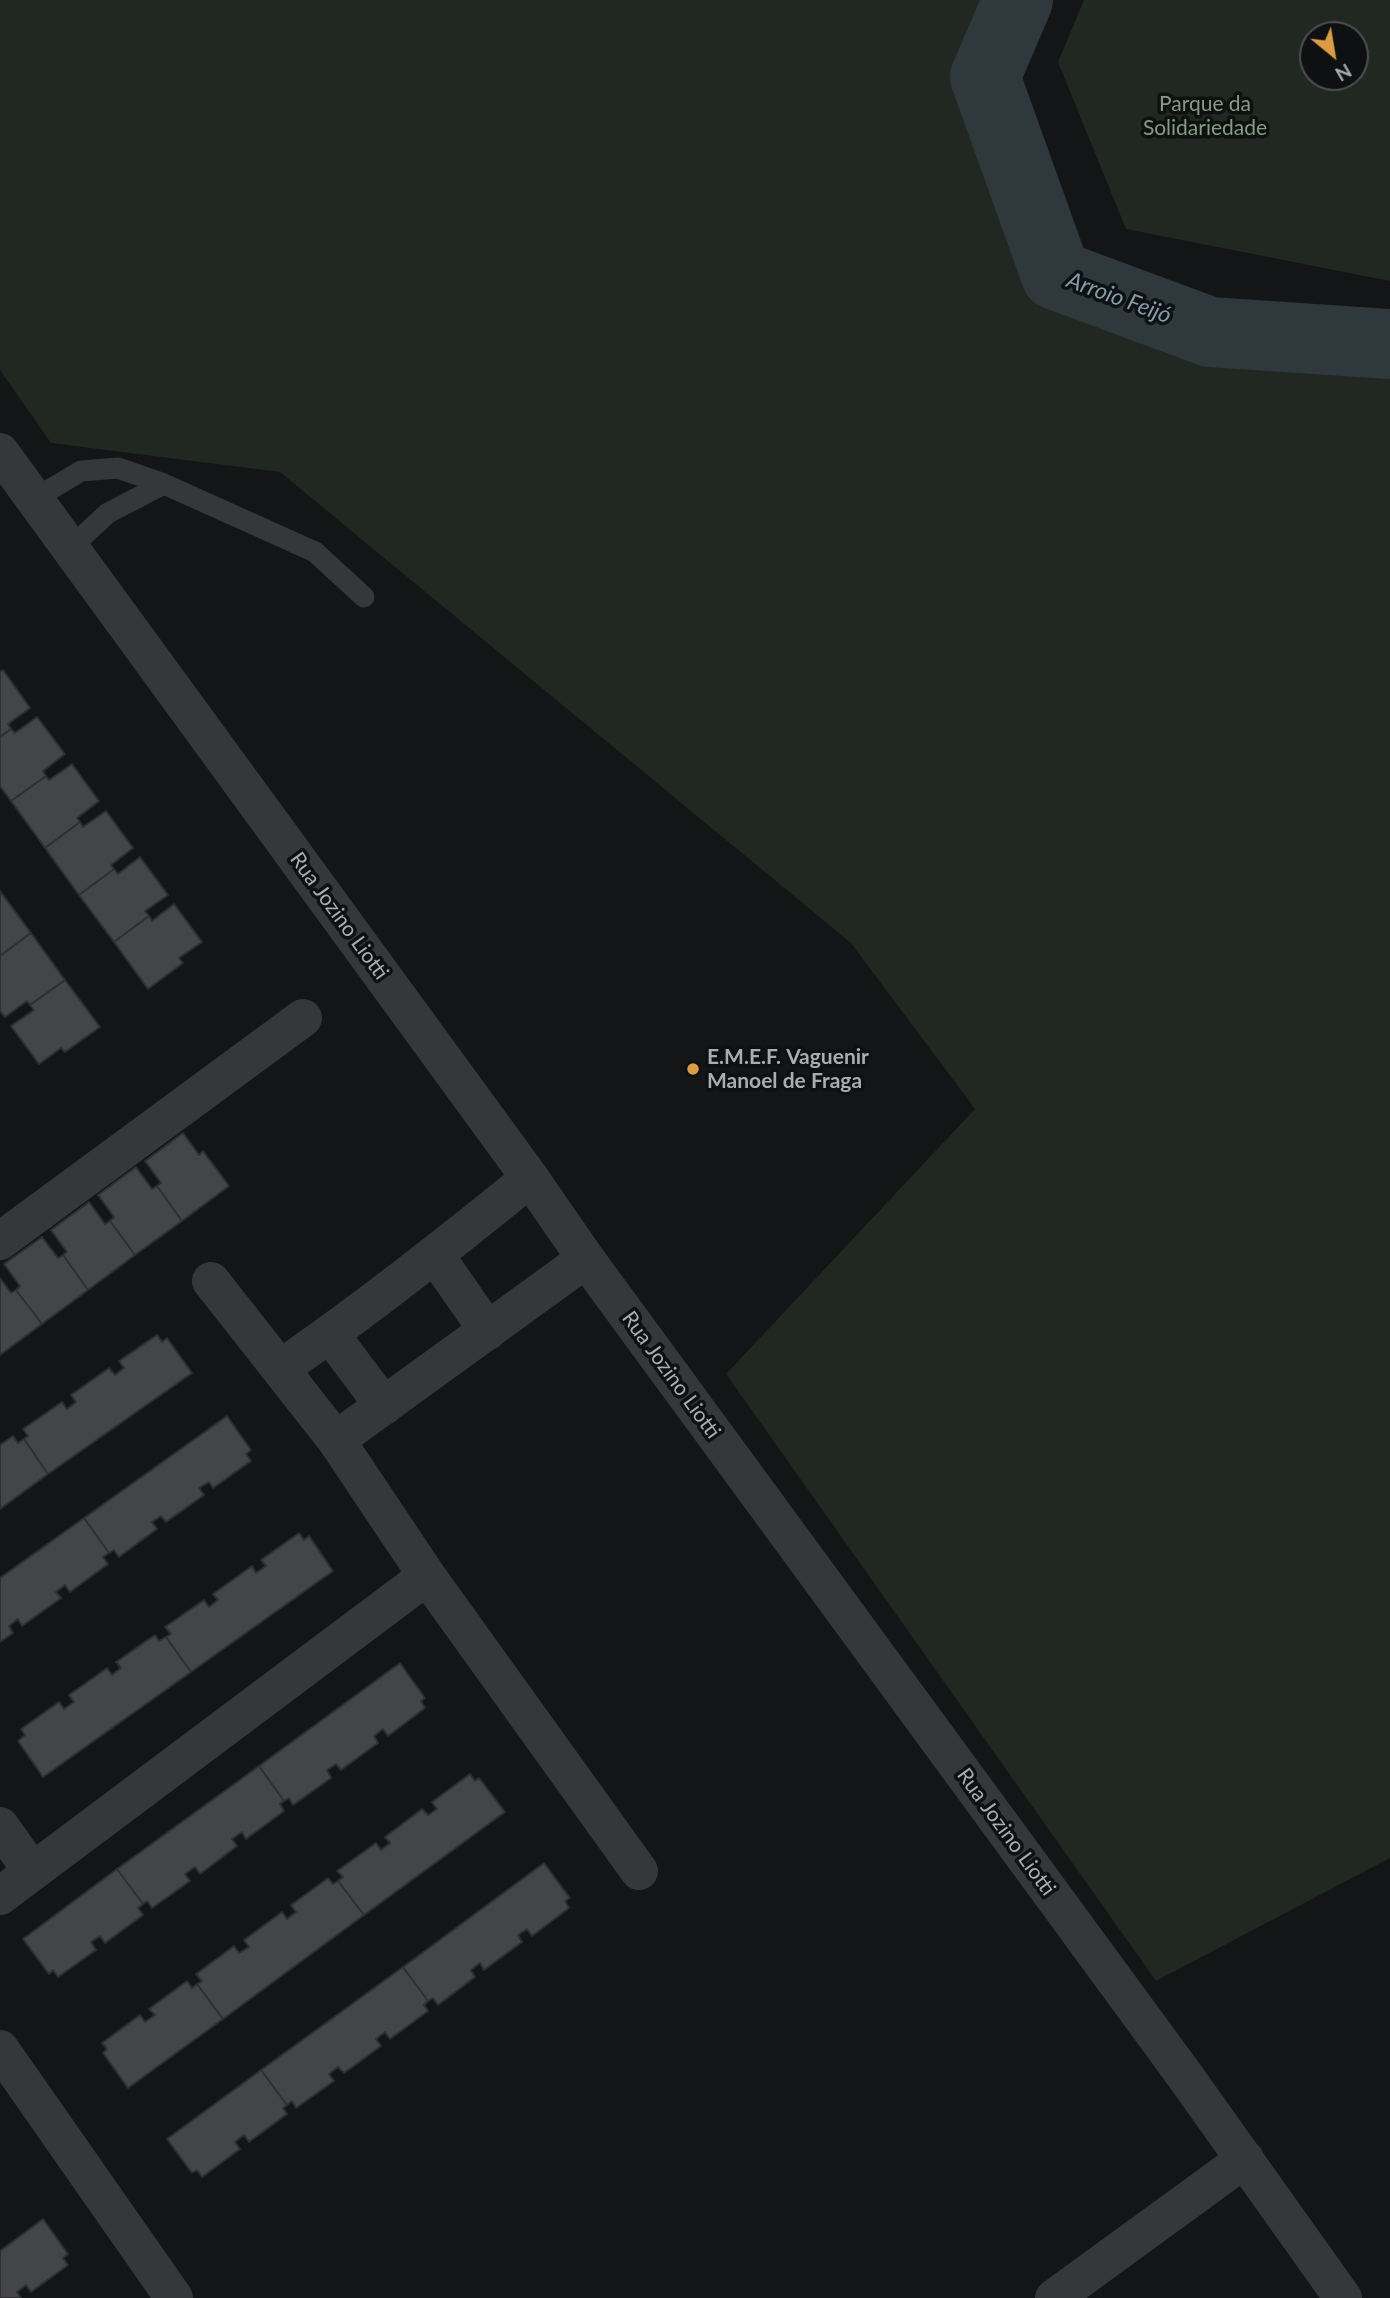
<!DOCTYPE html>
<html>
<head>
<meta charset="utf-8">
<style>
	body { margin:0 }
	#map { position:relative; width:1390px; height:2298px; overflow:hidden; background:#141516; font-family:Lato,sans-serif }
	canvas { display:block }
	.north { position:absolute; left:1299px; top:21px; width:70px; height:70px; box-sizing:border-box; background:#0f1011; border:2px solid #4c4f52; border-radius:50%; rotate:150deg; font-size:19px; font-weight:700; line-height:28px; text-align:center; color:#a8adb4 }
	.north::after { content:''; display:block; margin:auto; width:24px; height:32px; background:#dc9c46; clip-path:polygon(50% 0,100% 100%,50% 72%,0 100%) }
</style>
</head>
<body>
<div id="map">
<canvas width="1390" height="2298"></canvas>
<div class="north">N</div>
</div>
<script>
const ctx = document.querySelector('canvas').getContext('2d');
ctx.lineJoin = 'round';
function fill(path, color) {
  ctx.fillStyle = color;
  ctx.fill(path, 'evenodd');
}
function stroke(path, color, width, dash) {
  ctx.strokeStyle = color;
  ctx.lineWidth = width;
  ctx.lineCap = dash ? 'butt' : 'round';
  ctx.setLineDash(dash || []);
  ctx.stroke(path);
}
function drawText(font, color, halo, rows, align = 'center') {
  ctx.font = font + ' Lato,sans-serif';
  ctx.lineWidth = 7;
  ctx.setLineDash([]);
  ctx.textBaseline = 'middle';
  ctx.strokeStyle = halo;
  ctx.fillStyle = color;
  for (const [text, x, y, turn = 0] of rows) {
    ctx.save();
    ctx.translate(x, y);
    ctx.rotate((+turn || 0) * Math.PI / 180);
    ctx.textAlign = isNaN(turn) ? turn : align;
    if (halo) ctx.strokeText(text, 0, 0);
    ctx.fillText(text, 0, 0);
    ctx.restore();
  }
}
const green = new Path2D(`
	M0 0H1018L985 77 1056 275 1210 332 1390 344V1858L1156 1981 726 1374 975 1109 851 943 280 472 51 443 0 370Z
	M1084 0H1390V281L1126 229 1058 62ZM1355 35V77H1313V35Z`);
const river = new Path2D(`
	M1018 0 985 77 1056 275 1210 332 1390 344`);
const building = new Path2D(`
	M3 670 30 708 8 724 11 729 0 737V672Z
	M37 717 65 754 43 771 46 776 11 801 0 786V737L11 729 15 733Z
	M72 764 99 801 77 818 80 822 45 848 11 801 46 776 49 780Z
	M106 811 133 848 111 865 114 869 79 895 45 848 80 822 83 827Z
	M140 857 168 895 145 911 149 916 114 942 79 895 114 869 118 874Z
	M0 891 31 933 0 956Z
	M174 904 202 942 179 958 183 963 148 989 114 942 149 916 152 921Z
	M31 933 65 980 30 1005 27 1001 5 1017 0 1011V956Z
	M65 980 100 1027 65 1052 61 1048 39 1064 11 1026 34 1010 30 1005Z
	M183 1133 199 1155 203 1151 229 1186 182 1221 157 1186 161 1183 145 1161Z
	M136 1167 152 1189 157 1186 182 1221 135 1255 110 1221 114 1217 98 1195Z
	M89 1202 105 1224 110 1221 135 1255 88 1290 63 1255 67 1252 51 1230Z
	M42 1237 58 1258 63 1255 88 1290 42 1324 16 1290 20 1286 4 1264Z
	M0 1278 11 1293 16 1290 42 1324 0 1355Z
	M157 1335 162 1342 167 1338 192 1373 48 1474 24 1439 28 1436 23 1429 62 1402 67 1409 76 1402 71 1395 109 1368 115 1375 124 1368 119 1361Z
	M227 1416 251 1450 246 1454 251 1461 213 1488 209 1482 199 1488 204 1495 166 1522 161 1516 152 1522 157 1529 119 1557 114 1550 109 1553 84 1518Z
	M13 1436 18 1443 24 1439 48 1474 0 1509V1445Z
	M84 1518 109 1553 103 1557 108 1564 70 1592 65 1585 56 1592 61 1598 22 1626 18 1619 9 1626 13 1633 0 1642V1578Z
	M299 1533 304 1540 309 1536 333 1571 191 1672 166 1637 171 1634 165 1627 204 1600 209 1607 218 1600 213 1594 252 1566 256 1573 266 1566 261 1560Z
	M155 1635 159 1641 166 1637 191 1672 43 1777 18 1741 25 1735 21 1729 59 1702 64 1709 74 1702 69 1695 107 1668 112 1675 121 1668 116 1662Z
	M400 1663 425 1698 421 1701 425 1708 388 1736 383 1729 374 1736 378 1743 341 1770 336 1764 327 1770 331 1778 293 1805 289 1798 284 1801 259 1766Z
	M259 1766 284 1801 280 1804 284 1811 246 1839 242 1832 232 1839 237 1846 200 1874 195 1867 185 1874 190 1881 152 1908 147 1901 143 1904 117 1869Z
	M470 1774 475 1781 479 1778 505 1812 364 1915 338 1881 343 1877 337 1871 376 1843 381 1850 390 1843 385 1837 422 1809 428 1815 437 1809 432 1802Z
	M544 1863 570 1898 565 1901 569 1908 532 1936 527 1929 518 1935 522 1942 484 1970 480 1963 471 1970 475 1977 438 2005 433 1998 428 2001 403 1967Z
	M117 1869 143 1904 138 1908 143 1915 105 1943 100 1936 91 1942 96 1950 58 1977 53 1970 49 1974 23 1939Z
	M328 1878 333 1884 338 1881 364 1915 223 2019 197 1984 202 1981 196 1974 234 1946 239 1953 249 1947 244 1940 282 1912 287 1919 296 1912 291 1905Z
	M403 1967 428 2001 424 2005 428 2011 390 2039 385 2032 376 2039 381 2046 344 2073 338 2067 329 2074 334 2081 296 2108 292 2101 287 2105 261 2070Z
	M187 1981 192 1988 197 1984 223 2019 128 2088 103 2053 107 2049 102 2043 140 2015 145 2022 155 2015 149 2009Z
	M261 2070 287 2105 283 2108 287 2114 249 2142 244 2135 235 2142 240 2149 202 2177 197 2170 192 2173 167 2139Z
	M43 2219 68 2254 63 2258 68 2265 31 2292 26 2285 17 2292 21 2298H0V2251Z`);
const service = new Path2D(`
	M34 499 81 471 118 468 164 484 315 552 364 597
	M70 548 108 513 164 484`);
const minor = new Path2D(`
	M0 1241 303 1018
	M435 1255 488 1331
	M211 1281 336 1440 427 1576 639 1871
	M330 1334 384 1406
	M281 1368C367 1309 449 1244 530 1178
	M336 1440 586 1259
	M0 1826 32 1871
	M0 1896 427 1576
	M0 2049 174 2298
	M1054 2298 1245 2159`);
const tertiary = new Path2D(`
	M0 452 530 1178 586 1259 1185 2076 1343 2298`);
const markers = [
	[693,1069,7,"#dc9c46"]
];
const parkNames = [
	["Parque da",1205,104],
	["Solidariedade",1205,128]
];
const streetNames = [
	["Rua Jozino Liotti",339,916,54],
	["Rua Jozino Liotti",671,1375,54],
	["Rua Jozino Liotti",1006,1832,54]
];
const poiNames = [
	["E.M.E.F. Vaguenir",707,1057],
	["Manoel de Fraga",707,1081]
];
const waterNames = [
	["Arroio Feijó",1119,298,20]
];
fill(green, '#212821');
stroke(river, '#2f383d', 70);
fill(building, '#444548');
stroke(building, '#2f2f32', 2);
stroke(service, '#36373a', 21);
stroke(minor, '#36373a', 38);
stroke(tertiary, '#36373a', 38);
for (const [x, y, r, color] of markers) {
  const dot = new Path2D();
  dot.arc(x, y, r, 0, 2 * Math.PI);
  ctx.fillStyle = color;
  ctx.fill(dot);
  stroke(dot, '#0f1011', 2.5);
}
drawText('21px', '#829d81', '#0f1011', parkNames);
drawText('21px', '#a8adb4', '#0f1011', streetNames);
drawText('bold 21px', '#a8adb4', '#0f1011', poiNames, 'left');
drawText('italic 23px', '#839cac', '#0f1011', waterNames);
</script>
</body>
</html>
